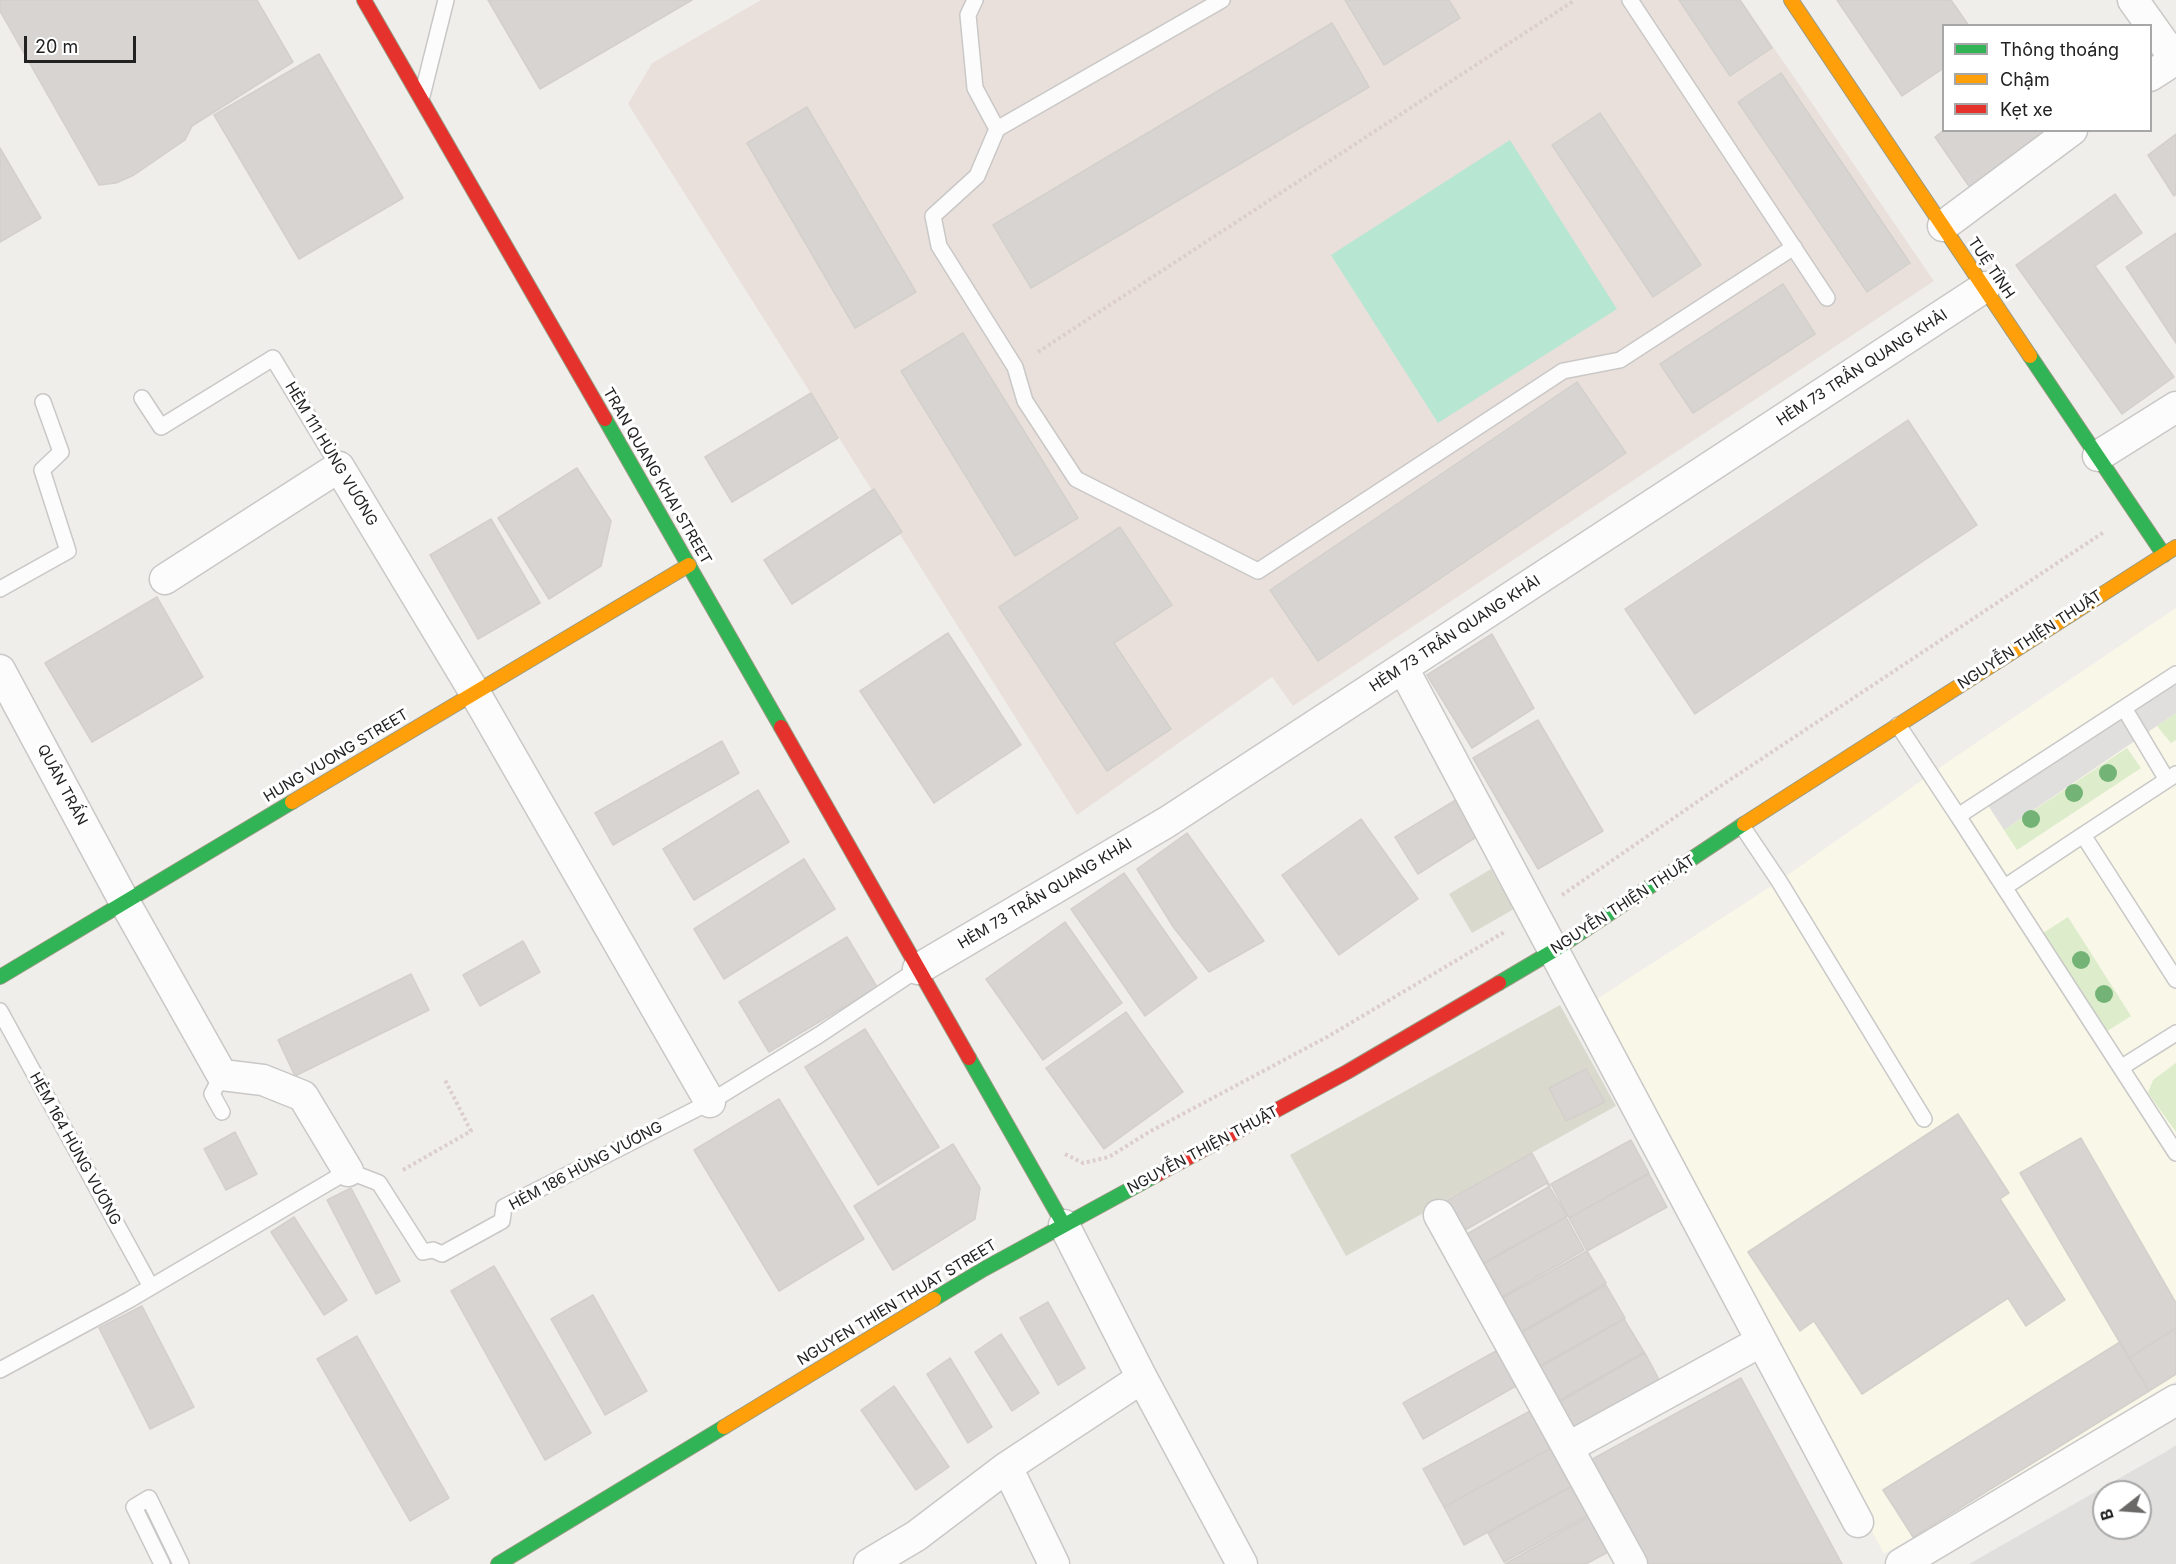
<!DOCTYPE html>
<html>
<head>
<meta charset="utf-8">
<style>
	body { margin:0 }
	#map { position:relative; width:2176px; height:1564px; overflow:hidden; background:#f0eeeb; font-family:Inter,sans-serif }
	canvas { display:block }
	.legend { position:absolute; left:1942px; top:24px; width:210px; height:108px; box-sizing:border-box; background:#fff; border:2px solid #a7a7a7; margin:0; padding:8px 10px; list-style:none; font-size:18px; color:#222 }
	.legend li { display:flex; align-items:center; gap:12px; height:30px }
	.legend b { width:30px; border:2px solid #a7a7a7 }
	.north { position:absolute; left:2092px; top:1480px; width:60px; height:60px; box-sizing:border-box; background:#fff; border:2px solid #a7a7a7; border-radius:50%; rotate:253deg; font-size:16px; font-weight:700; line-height:24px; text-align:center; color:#222 }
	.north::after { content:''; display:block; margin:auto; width:21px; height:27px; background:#6a6968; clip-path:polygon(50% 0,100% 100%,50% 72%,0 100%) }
	.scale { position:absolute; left:24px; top:36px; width:112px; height:27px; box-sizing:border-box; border:3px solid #222; border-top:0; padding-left:8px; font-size:18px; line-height:21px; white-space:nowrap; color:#222; -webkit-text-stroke:4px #fff; paint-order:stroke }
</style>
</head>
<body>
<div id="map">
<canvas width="2176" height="1564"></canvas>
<ul class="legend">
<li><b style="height:8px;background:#30b455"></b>Thông thoáng</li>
<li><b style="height:8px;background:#ff9f0a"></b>Chậm</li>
<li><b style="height:8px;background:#e5322d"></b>Kẹt xe</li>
</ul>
<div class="north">B</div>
<div class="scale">20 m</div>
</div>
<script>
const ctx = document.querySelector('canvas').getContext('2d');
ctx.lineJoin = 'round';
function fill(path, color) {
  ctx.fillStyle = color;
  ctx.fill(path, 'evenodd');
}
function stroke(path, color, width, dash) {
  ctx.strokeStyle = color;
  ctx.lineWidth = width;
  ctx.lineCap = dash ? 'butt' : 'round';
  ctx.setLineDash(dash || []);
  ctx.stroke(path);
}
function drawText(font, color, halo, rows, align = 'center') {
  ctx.font = font + ' Inter,sans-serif';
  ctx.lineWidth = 6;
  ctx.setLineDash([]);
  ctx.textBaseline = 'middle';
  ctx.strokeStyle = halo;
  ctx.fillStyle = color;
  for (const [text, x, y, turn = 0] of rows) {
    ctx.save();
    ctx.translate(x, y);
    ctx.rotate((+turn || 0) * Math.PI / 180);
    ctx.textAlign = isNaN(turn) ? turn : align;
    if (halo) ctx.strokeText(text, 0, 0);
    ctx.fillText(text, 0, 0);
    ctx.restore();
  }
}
const education = new Path2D(`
	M2176 608V1381L1884 1554 1594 1001 1779 881 1958 755Z`);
const military = new Path2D(`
	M761 0H1741L1934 281 1293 706 1272 677 1077 815 628 104 652 63Z`);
const construction = new Path2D(`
	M1491 869 1514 909 1472 933 1449 894Z
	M1560 1005 1616 1106 1346 1256 1290 1155Z`);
const grass = new Path2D(`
	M2176 713V740L2171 743 2157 726Z
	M2127 748 2141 768 2017 850 2004 830Z
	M2068 917 2131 1016 2101 1035 2037 937Z
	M2176 1063V1132L2148 1093 2153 1080Z`);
const pitch = new Path2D(`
	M1510 140 1617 309 1438 423 1331 255Z`);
const parking = new Path2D(`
	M2176 673V713L2004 830 1984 799Z
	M2176 1445V1564H1969L2167 1451ZM2104 1492H2140V1528H2104Z`);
const building = new Path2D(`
	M0 0H257L293 62 192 126 185 140 134 175 116 183 99 185 0 11Z
	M488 0H692L540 89Z
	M1345 0H1449L1460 18 1384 65Z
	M1679 0H1740L1772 48 1730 76Z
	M1837 0H1951L1969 26H1944V68L1902 96Z
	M1332 23 1369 87 1031 288 993 225Z
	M319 54 403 198 299 259 214 115Z
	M1781 73 1910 263 1867 292 1738 102Z
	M807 107 916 292 855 328 747 143Z
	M1600 113 1701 265 1653 297 1552 145Z
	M1944 130H2062L1973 192 1935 137Z
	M2176 134V194L2174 196 2148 155Z
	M0 148 41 218 0 242Z
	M2115 194 2142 233 2095 266 2174 377 2122 414 2016 265Z
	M2176 233V343L2126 267Z
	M1783 284 1815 334 1693 413 1660 364Z
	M963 333 1078 518 1015 556 901 371Z
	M1577 382 1626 453 1318 661 1270 590Z
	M811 393 838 438 732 502 705 457Z
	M1908 420 1977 525 1695 714 1625 609Z
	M577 468 611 521 601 566 549 599 498 518Z
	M874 489 902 532 792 604 764 560Z
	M491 519 540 603 478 639 430 555Z
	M1120 527 1172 605 1114 643 1171 729 1107 771 999 607Z
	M157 597 203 677 92 742 45 663Z
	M948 633 1021 745 934 803 860 691Z
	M1492 634 1534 708 1472 748 1427 675Z
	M1538 720 1603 831 1538 869 1473 758Z
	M722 741 739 773 613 845 595 813Z
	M758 790 789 842 694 900 663 849Z
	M1459 798 1481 834 1418 874 1395 837Z
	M1361 819 1418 899 1339 955 1282 875Z
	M1187 833 1264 941 1209 972 1174 928 1137 869Z
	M804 859 835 909 724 979 694 929Z
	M1124 873 1197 978 1145 1016 1071 909Z
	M1065 922 1122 1003 1043 1060 986 979Z
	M847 937 877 987 769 1052 739 1002Z
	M523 941 540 972 480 1006 463 975Z
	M411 974 429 1010 295 1076 278 1040Z
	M1126 1012 1183 1092 1104 1149 1046 1068Z
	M865 1029 939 1147 878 1185 805 1067Z
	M1586 1069 1605 1102 1566 1121 1549 1088Z
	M779 1099 864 1239 779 1291 694 1150Z
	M1958 1114 2009 1193 2000 1199 2065 1300 2026 1326 2008 1298 1862 1394 1814 1321 1800 1331 1748 1252Z
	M235 1132 257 1174 226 1190 204 1149Z
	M2081 1138 2176 1303V1328L2129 1358 2020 1173Z
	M1631 1140 1649 1173 1569 1218 1551 1184Z
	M953 1144 980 1188 975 1219 893 1270 854 1206Z
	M1532 1153 1550 1186 1455 1241 1436 1207Z
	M1649 1174 1667 1207 1587 1251 1569 1218Z
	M1547 1183 1567 1216 1471 1270 1453 1237Z
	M351 1188 400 1281 376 1294 327 1200Z
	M294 1217 347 1300 324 1315 271 1232Z
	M1566 1217 1584 1250 1489 1304 1471 1271Z
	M1587 1251 1606 1283 1510 1338 1492 1304Z
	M494 1266 591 1433 545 1460 451 1291Z
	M1606 1285 1625 1318 1529 1372 1511 1339Z
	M593 1295 647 1391 605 1415 551 1319Z
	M1048 1302 1085 1368 1058 1385 1020 1318Z
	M142 1306 194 1407 150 1429 99 1328Z
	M1624 1319 1644 1352 1548 1407 1530 1373Z
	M2176 1328V1374L2149 1391 2129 1358Z
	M1001 1334 1039 1393 1012 1411 975 1352Z
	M357 1336 449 1498 410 1521 317 1359Z
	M2120 1342 2149 1391 1913 1537 1883 1490Z
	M1496 1351 1516 1386 1423 1439 1403 1403Z
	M1645 1353 1663 1387 1568 1441 1549 1408Z
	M950 1358 992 1427 968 1443 927 1374Z
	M1741 1378 1842 1564H1643L1587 1462Z
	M894 1386 949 1467 916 1490 861 1410Z
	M1532 1410 1553 1447 1444 1507 1423 1469Z
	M1553 1447 1574 1485 1464 1545 1444 1507Z
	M1574 1485 1590 1514 1504 1562 1488 1533Z
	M1590 1516 1610 1551 1586 1564H1505Z`);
const path = new Path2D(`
	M1038 352 1575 0
	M1562 895 1710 793 2104 532
	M1065 1154 1083 1163 1109 1157 1149 1132 1327 1037 1506 931
	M403 1170 471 1131 444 1078`);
const lane = new Path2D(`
	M975 0 968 15 975 88 997 129 977 176 933 216 939 246 1015 367 1025 401 1076 479 1258 571 1563 371 1620 360 1794 247
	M1630 0 1827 298
	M422 96 446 0
	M997 129 1222 0
	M142 398 161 427 273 358 339 467
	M0 589 68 551 42 470 61 452 43 402
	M2176 674 1958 816 2176 1153
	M2124 708 2167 780
	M1898 725 1958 816
	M2176 774 2083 835 2176 980
	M1742 826 1779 881 1924 1119
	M2005 887 2083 835
	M0 1011 151 1287
	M2122 1067 2176 1033
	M222 1112 212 1094 222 1075
	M0 1370 129 1300 348 1171 379 1183 423 1252 433 1250 442 1254 502 1221 504 1207 710 1102 819 1035 918 969
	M162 1564 134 1507 149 1498 181 1564`);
const street = new Path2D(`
	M2133 0 2175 59
	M2150 76 2176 59
	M1943 226 2072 130
	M2098 456 2176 407
	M165 579 339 467 475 693 710 1102
	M1403 668 1858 1522
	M0 670 124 901 222 1075 263 1080 303 1096 348 1171
	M918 969 1167 822 1985 287
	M1439 1215 1632 1564
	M1064 1225 1142 1378 1242 1564
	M1569 1447 1760 1342
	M1007 1467 1054 1564
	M869 1564 916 1536 1007 1467 1142 1378
	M1901 1564 2176 1400`);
const fast = new Path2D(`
	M2030 356 2164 555
	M605 419 781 727
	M0 977 292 802
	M1499 983 1553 951 1744 824
	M969 1058 1064 1225
	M934 1299 984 1269 1158 1174
	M498 1564 724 1427`);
const slow = new Path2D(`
	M1791 0 2030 356
	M292 802 689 565
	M1744 824 2176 547
	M724 1427 934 1299`);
const jam = new Path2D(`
	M364 0 605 419
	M781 727 969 1058
	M1158 1174 1347 1072 1499 983`);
const trees = [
	[2108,773],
	[2074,793],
	[2031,819],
	[2081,960],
	[2104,994]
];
const streetNames = [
	["TUỆ TĨNH",1991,268,56],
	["HẺM 73 TRẦN QUANG KHẢI",1862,368,-33],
	["HẺM 111 HÙNG VƯƠNG",331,454,59],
	["TRAN QUANG KHAI STREET",657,476,60],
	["HẺM 73 TRẦN QUANG KHẢI",1455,634,-33],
	["NGUYỄN THIỆN THUẬT",2030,640,-33],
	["HUNG VUONG STREET",336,756,-31],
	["QUÂN TRẤN",62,785,62],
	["HẺM 73 TRẦN QUANG KHẢI",1045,894,-31],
	["NGUYỄN THIỆN THUẬT",1623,905,-33],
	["HẺM 164 HÙNG VƯƠNG",75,1149,61],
	["NGUYỄN THIỆN THUẬT",1203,1150,-28],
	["HẺM 186 HÙNG VƯƠNG",586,1166,-28],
	["NGUYEN THIEN THUAT STREET",897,1303,-31]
];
fill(education, '#f8f7e8');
fill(military, '#eae0db');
fill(construction, '#d9d9cd');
fill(grass, '#ddeccb');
fill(pitch, '#b7e6d2');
fill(parking, '#e0dfde');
fill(building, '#d7d4d2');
stroke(building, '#d3d0cc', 1.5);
stroke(lane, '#c9c8c7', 18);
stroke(street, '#c9c8c7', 33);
stroke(fast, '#999a82', 16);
stroke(slow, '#999a82', 16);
stroke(jam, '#999a82', 16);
stroke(path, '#dccecd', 4, [3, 3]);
stroke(lane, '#fdfcfc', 15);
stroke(street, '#fdfcfc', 30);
stroke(fast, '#30b455', 14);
stroke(slow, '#ff9f0a', 14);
stroke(jam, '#e5322d', 14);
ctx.fillStyle = '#73b476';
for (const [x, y] of trees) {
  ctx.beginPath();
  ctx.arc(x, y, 9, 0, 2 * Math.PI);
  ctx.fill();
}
drawText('15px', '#222', '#fff', streetNames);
</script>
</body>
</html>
